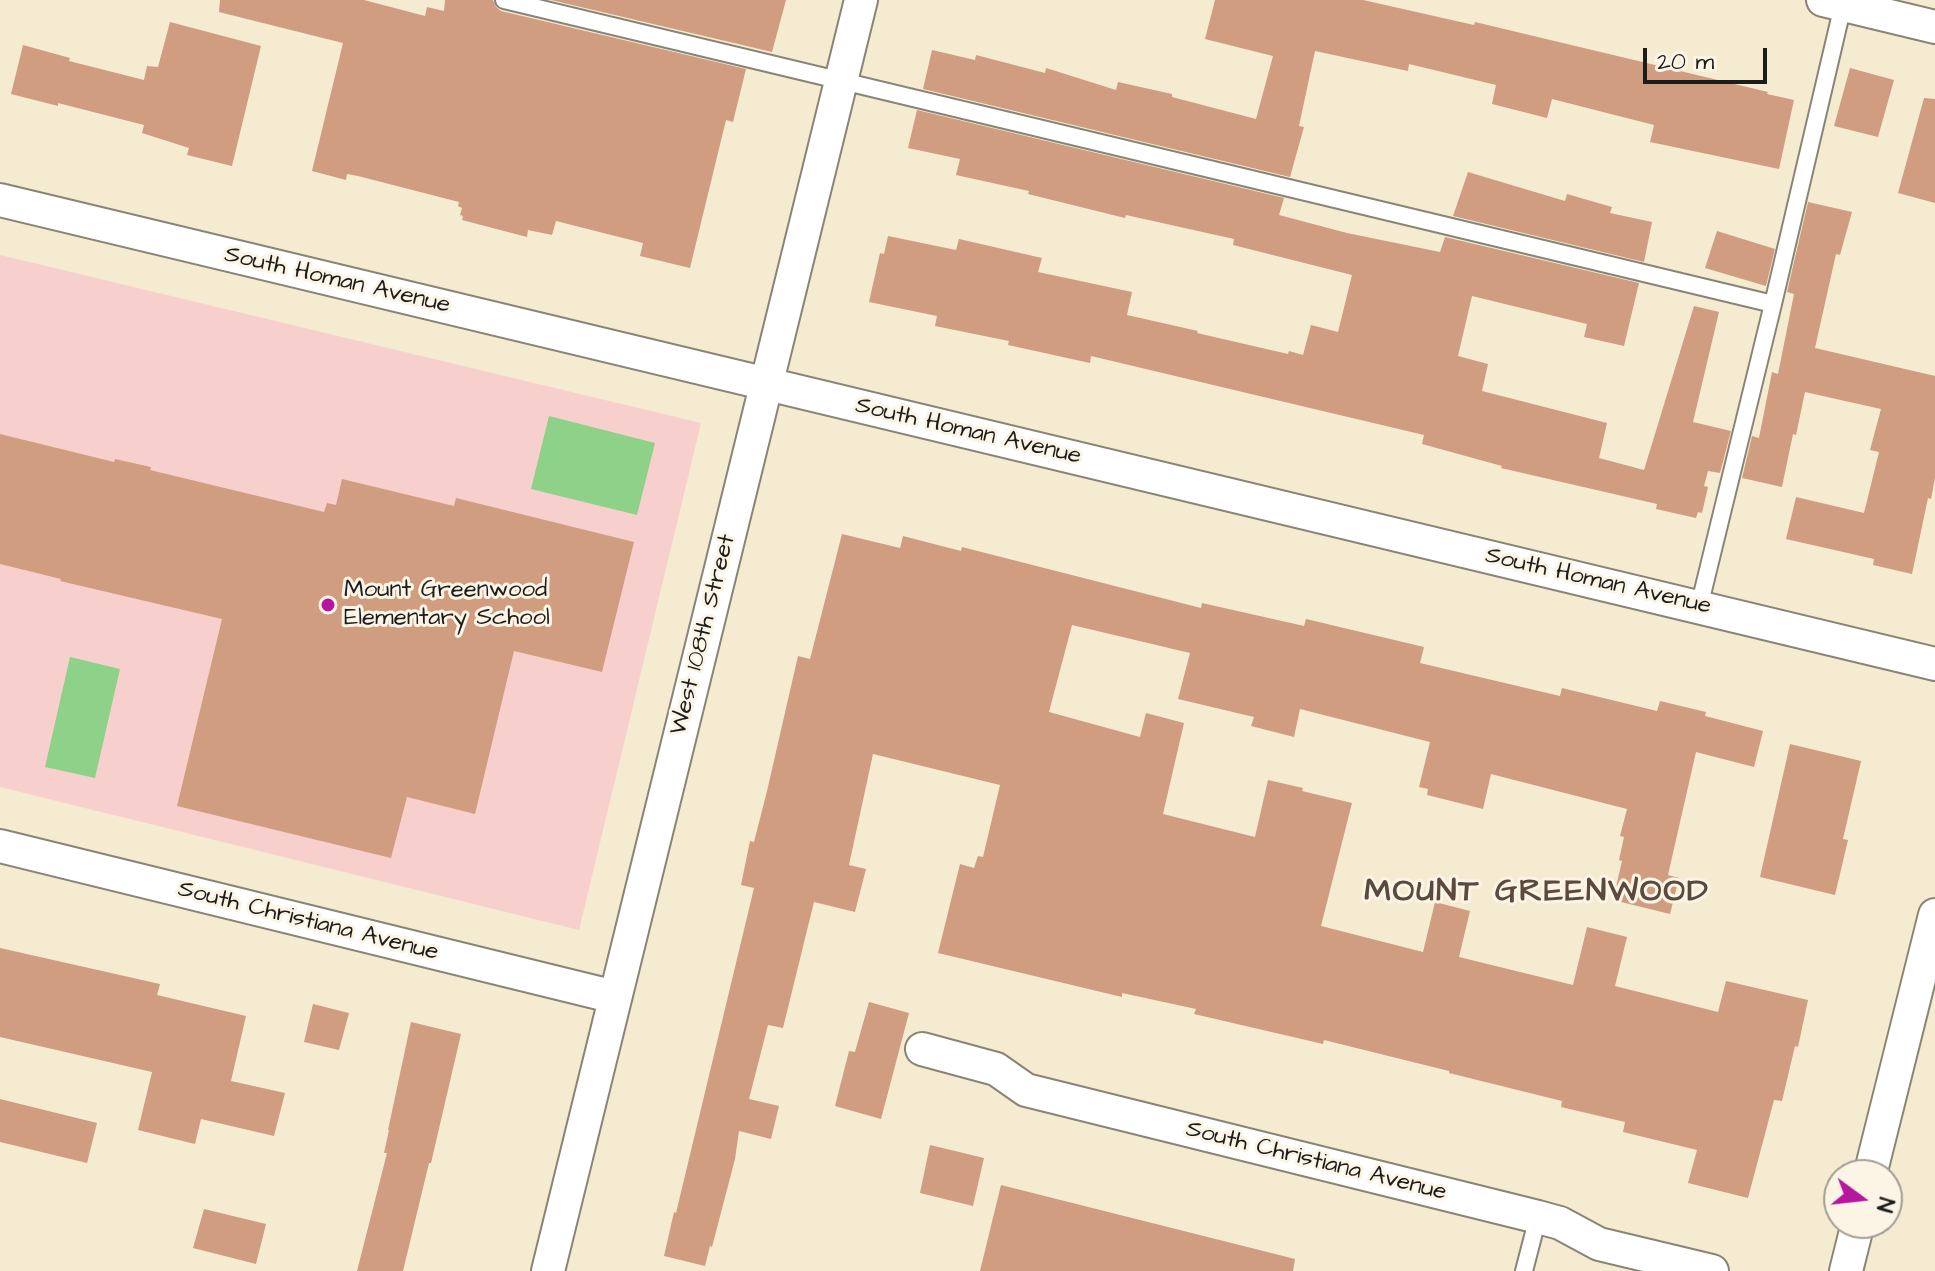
<!DOCTYPE html>
<html>
<head>
<meta charset="utf-8">
<style>
	body { margin:0 }
	#map { position:relative; width:1935px; height:1271px; overflow:hidden; background:#f4ebd1; font-family:"Architects Daughter",sans-serif }
	canvas { display:block }
	.north { position:absolute; left:1823px; top:1159px; width:80px; height:80px; box-sizing:border-box; background:#fcf5e5; border:2px solid #a29e95; border-radius:50%; rotate:105deg; font-size:22px; font-weight:700; line-height:32px; text-align:center; color:#1c1c1c }
	.north::after { content:''; display:block; margin:auto; width:28px; height:36px; background:#b5179e; clip-path:polygon(50% 0,100% 100%,50% 72%,0 100%) }
	.scale { position:absolute; left:1643px; top:48px; width:124px; height:36px; box-sizing:border-box; border:4px solid #1c1c1c; border-top:0; padding-left:10px; font-size:24px; line-height:28px; white-space:nowrap; color:#1c1c1c; -webkit-text-stroke:6px #fcf5e5; paint-order:stroke }
</style>
</head>
<body>
<div id="map">
<canvas width="1935" height="1271"></canvas>
<div class="north">N</div>
<div class="scale">20 m</div>
</div>
<script>
const ctx = document.querySelector('canvas').getContext('2d');
ctx.lineJoin = 'round';
function fill(path, color) {
  ctx.fillStyle = color;
  ctx.fill(path, 'evenodd');
}
function stroke(path, color, width, dash) {
  ctx.strokeStyle = color;
  ctx.lineWidth = width;
  ctx.lineCap = dash ? 'butt' : 'round';
  ctx.setLineDash(dash || []);
  ctx.stroke(path);
}
function drawText(font, color, halo, rows, align = 'center') {
  ctx.font = font + ' "Architects Daughter",sans-serif';
  ctx.lineWidth = 6;
  ctx.setLineDash([]);
  ctx.textBaseline = 'middle';
  ctx.strokeStyle = halo;
  ctx.fillStyle = color;
  for (const [text, x, y, turn = 0] of rows) {
    ctx.save();
    ctx.translate(x, y);
    ctx.rotate((+turn || 0) * Math.PI / 180);
    ctx.textAlign = isNaN(turn) ? turn : align;
    if (halo) ctx.strokeText(text, 0, 0);
    ctx.fillText(text, 0, 0);
    ctx.restore();
  }
}
const built = new Path2D(`
	M0 255 701 423 579 930 0 787Z`);
const green = new Path2D(`
	M549 416 655 443 637 515 531 489Z
	M70 657 120 669 95 778 45 767Z`);
const building = new Path2D(`
	M220 0H364L425 16 427 7 444 11 445 0H493L496 7 501 11 746 69 733 122 726 120 690 268 640 256 643 243 556 221 552 235 528 230 527 237 462 220 463 216 460 215 462 208 458 206 459 202 358 176 347 174 346 180 312 171 343 43 219 12Z
	M551 0H786L772 52Z
	M1215 0H1363L1474 25 1475 22 1768 92 1767 94 1794 100 1779 169 1650 142 1654 125 1552 99 1547 118 1492 104 1496 85 1409 64 1408 71 1315 51 1299 126 1304 127 1290 177 923 89 932 50 975 60 976 55 1045 73 1046 68 1116 90 1118 82 1172 94V97L1256 119 1273 56 1205 39Z
	M170 22 261 46 232 166 187 155 189 148 142 133 144 125 58 103V106L11 94 23 45 70 58 69 61 144 80 147 66 158 67Z
	M1850 68 1894 80 1878 137 1834 126Z
	M1924 98 1935 99V203L1898 193Z
	M917 110 1284 198 1279 215 1347 233 1440 252 1445 237 1639 283 1624 346 1584 337 1587 324 1472 296 1458 356 1488 364 1482 391 1607 423 1599 458 1644 470 1694 306 1719 312 1693 422 1731 431 1720 473 1708 471 1704 486 1708 487 1702 513 1698 512 1696 518 1656 509 1657 504 1501 468 1502 466 1422 444 1424 435 1331 413 1091 356 1090 363 1008 345 1009 341 935 326 937 316 869 302 880 253 884 254 888 236 956 250 959 239 1042 258 1038 272 1132 292 1127 315 1198 331 1197 333 1288 354 1289 351 1303 355 1311 325 1338 332 1352 275 1233 245 1234 239 1126 215 1125 218 1028 194 1029 191 956 175 960 159 908 148Z
	M1468 172 1565 201 1567 194 1612 207 1610 213 1652 222 1644 262 1453 216Z
	M1808 202 1852 212 1840 255 1836 254 1815 348 1935 376V478L1931 499 1928 498 1912 574 1873 565 1874 559 1786 539 1796 497 1864 513 1879 452 1870 450 1881 409 1805 392 1796 435 1793 434 1782 487 1742 478 1752 436 1759 438 1772 372 1778 374 1794 294 1787 292Z
	M1717 231 1775 249 1766 286 1705 268Z
	M0 434 114 462 115 459 151 467 150 470 324 512 327 503 336 505 342 479 454 506 456 498 634 542 602 672 514 651 475 814 407 797 391 858 177 806 222 619 60 581 61 579 0 564Z
	M842 534 900 548 903 536 961 551 962 547 1201 608 1202 603 1304 626 1306 619 1424 647 1420 663 1560 696 1562 688 1657 711 1660 701 1706 712 1705 716 1763 731 1754 767 1696 752 1668 875 1679 878 1670 914 1613 900 1622 861 1619 860 1624 837 1620 836 1627 809 1491 774 1483 809 1427 795 1428 789 1419 787 1430 742 1300 709 1294 737 1251 726 1254 717 1178 699 1190 653 1072 625 1049 712 1140 737 1146 713 1184 723 1163 814 1255 837 1268 780 1303 788 1302 791 1352 803 1321 926 1423 952 1435 902 1470 911 1459 957 1573 985 1587 927 1627 937 1615 986 1718 1012 1726 981 1808 1000 1798 1047 1795 1046 1782 1101 1774 1100 1748 1198 1688 1183 1697 1150 1623 1132 1625 1122 1561 1107 1562 1101 1449 1073V1071L1324 1040 1323 1044 1194 1014 1196 1009 1122 993V997L938 953 960 864 974 868 978 856 983 857 1000 785 873 754 849 865 866 869 855 912 814 902 783 1028 768 1025 749 1099 779 1106 771 1139 739 1131 735 1159 712 1247 710 1246 705 1266 664 1256 674 1212 676 1213 754 888 741 885 750 841 754 842 767 791 798 656 810 659Z
	M1790 744 1861 761 1843 839 1848 840 1835 895 1760 877Z
	M0 948 160 984 157 995 246 1016 231 1081 285 1093 274 1136 201 1119 195 1144 138 1130 152 1072 0 1037Z
	M869 1002 909 1013 881 1119 835 1106 849 1051 855 1052Z
	M313 1004 349 1013 339 1050 304 1042Z
	M411 1022 461 1034 431 1163H429L403 1271H357L387 1153H384L389 1130H388Z
	M0 1099 97 1123 87 1163 0 1142Z
	M930 1145 984 1158 973 1206 920 1193Z
	M1001 1185 1295 1259 1293 1271H980Z
	M204 1209 266 1224 256 1264 193 1248Z`);
const service = new Path2D(`
	M504 0 1773 304
	M1699 607 1773 304 1843 5
	M1524 1271 1538 1217`);
const minor = new Path2D(`
	M1823 0 1935 27
	M0 200 1935 664
	M0 846 615 997
	M922 1049 996 1069 1026 1090 1538 1217 1560 1223 1599 1244 1712 1271
	M1870 1175 1935 915
	M548 1271 861 0
	M1846 1271 1858 1223`);
const markers = [
	[328,605,8,"#b5179e"]
];
const streetNames = [
	["South Homan Avenue",337,281,13],
	["South Homan Avenue",968,432,13],
	["South Homan Avenue",1598,582,13],
	["West 108th Street",704,635,-76],
	["South Christiana Avenue",308,922,14],
	["South Christiana Avenue",1316,1162,14]
];
const poiNames = [
	["Mount Greenwood",344,591],
	["Elementary School",344,619]
];
const districtNames = [
	["MOUNT GREENWOOD",1537,893]
];
fill(built, '#f7d0cd');
fill(green, '#8ed189');
fill(building, '#d09d80');
stroke(service, '#888476', 20);
stroke(minor, '#888476', 36);
stroke(service, '#fff', 16);
stroke(minor, '#fff', 32);
for (const [x, y, r, color] of markers) {
  const dot = new Path2D();
  dot.arc(x, y, r, 0, 2 * Math.PI);
  ctx.fillStyle = color;
  ctx.fill(dot);
  stroke(dot, '#fcf5e5', 3);
}
drawText('24px', '#1c1c1c', '#fcf5e5', streetNames);
drawText('24px', '#1c1c1c', '#fcf5e5', poiNames, 'left');
ctx.letterSpacing = '2px';
drawText('bold 32px', '#5b493f', '#fcf5e5', districtNames);
ctx.letterSpacing = '0px';
</script>
</body>
</html>
